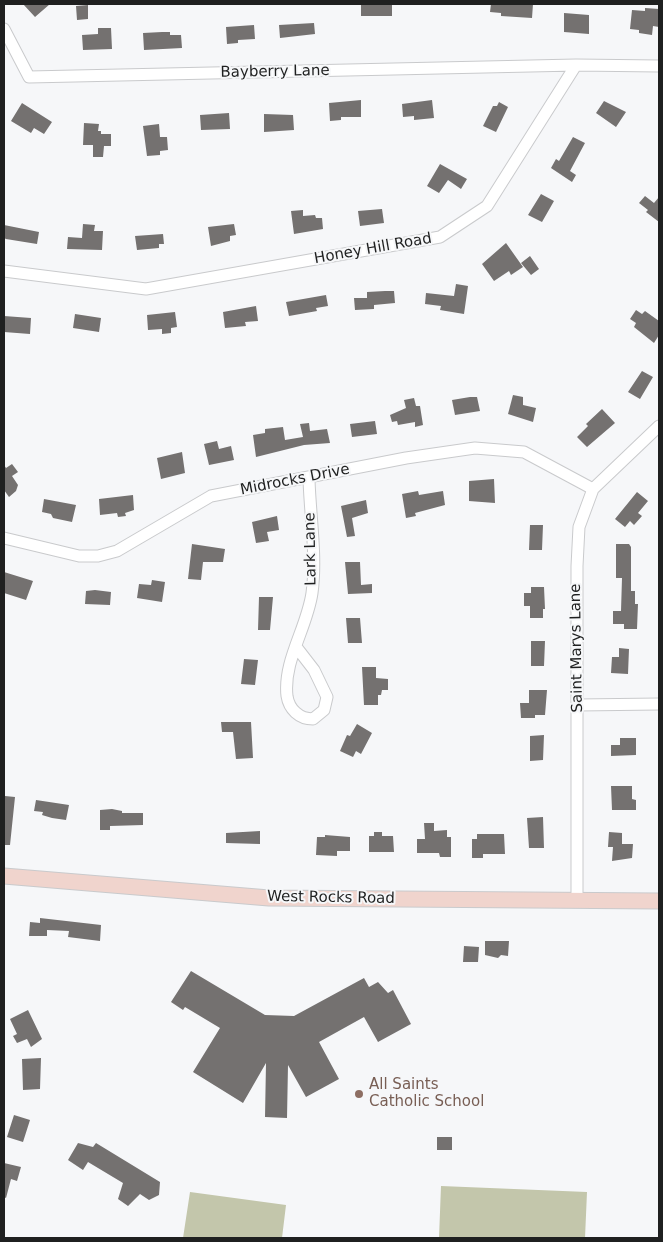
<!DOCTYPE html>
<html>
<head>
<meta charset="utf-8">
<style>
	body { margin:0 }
	#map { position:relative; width:663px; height:1242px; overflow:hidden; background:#f6f7f9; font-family:"DejaVu Sans",sans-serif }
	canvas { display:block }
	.frame { position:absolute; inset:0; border:5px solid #1f2020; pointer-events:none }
</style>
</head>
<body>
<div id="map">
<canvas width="663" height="1242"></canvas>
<div class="frame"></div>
</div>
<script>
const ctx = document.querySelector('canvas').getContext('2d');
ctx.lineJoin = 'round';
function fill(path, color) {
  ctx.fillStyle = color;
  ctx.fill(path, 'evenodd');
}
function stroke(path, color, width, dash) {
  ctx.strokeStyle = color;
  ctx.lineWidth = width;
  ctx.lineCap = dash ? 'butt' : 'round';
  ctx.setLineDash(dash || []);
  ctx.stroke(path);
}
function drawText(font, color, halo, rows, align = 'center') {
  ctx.font = font + ' "DejaVu Sans",sans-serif';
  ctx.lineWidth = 4;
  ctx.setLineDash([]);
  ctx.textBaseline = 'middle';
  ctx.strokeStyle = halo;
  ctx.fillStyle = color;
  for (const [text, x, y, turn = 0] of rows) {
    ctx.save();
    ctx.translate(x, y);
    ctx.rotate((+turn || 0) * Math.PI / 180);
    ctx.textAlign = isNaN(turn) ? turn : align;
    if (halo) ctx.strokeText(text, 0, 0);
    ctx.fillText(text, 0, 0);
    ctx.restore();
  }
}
const green = new Path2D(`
	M441 1186 587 1192 585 1238H439Z
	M190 1192 286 1205 282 1238H183Z`);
const building = new Path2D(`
	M23 4H50L35 17Z
	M372 4H392V16H361V5Z
	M491 4H533L532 18 501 16V13L490 12Z
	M88 5V19L77 20 76 6Z
	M645 8 659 9V27L653 26 652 35 639 33V30L630 29 632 10 645 11Z
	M564 13 589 15V34L564 32Z
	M314 23 315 34 280 38 279 25Z
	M254 25 255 39 238 40V43L227 44 226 27Z
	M98 28H111L112 49 83 50 82 35 98 34Z
	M162 32H170V35H181L182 48 144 50 143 33Z
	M361 100V117H341V120L330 121 329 103Z
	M432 100 434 118 414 120V116L403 117 402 104Z
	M604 101 626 112 616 127 596 113Z
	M499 102 508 107 496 132 483 126 493 106H497Z
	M22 103 52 122 44 134 34 128 31 133 11 121Z
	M229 113 230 129 201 130 200 115Z
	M264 114 293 115 294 130 264 132Z
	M84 123 99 124 98 131H101V134H111V146H104L103 157H93V145H83Z
	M159 124 160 137H167L168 150 160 151V155L147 156 143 126Z
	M573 137 585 143 570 171 576 175 572 182 551 168 556 159 559 161Z
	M440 164 467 179 461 189 448 180 439 193 427 186Z
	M541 194 554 201 542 222 528 215Z
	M645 196 654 203 659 197V222L646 212 648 210 639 203Z
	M382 209 384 223 360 226 358 211Z
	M303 210V216L315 215 316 218H322L323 229 294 234 291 211Z
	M83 224 95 225 94 231H103L102 250 67 249 68 237 82 238Z
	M234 224 236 235 230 236V241L211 246 208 227Z
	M4 225 39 232 37 244 6 239 4 238Z
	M163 234 164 244H159V248L137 250 135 236Z
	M506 243 523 267 511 275 509 271 494 281 482 264Z
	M530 256 539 269 531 275 521 263Z
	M456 284 468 286 464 314 440 310 441 306 425 304 426 293 454 296Z
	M385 291H394L395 303 374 305V309L355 310 354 298H367V292Z
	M326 295 328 306 316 308 317 311 289 316 286 302Z
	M256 306 258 321 245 322 246 326 225 328 223 312Z
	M636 310 642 314 645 311 659 321V335L654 343 634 327 636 323 630 319Z
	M175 312 177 327 171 328V333L162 334V329L148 330 147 315Z
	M75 314 101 318 99 332 73 328Z
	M4 316 31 318 30 334 4 332Z
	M642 371 653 377 640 399 628 392Z
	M513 395 523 397V405L536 408 533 422 508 414Z
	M470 397H477L480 411 455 415 452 400Z
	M414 398 416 406H420L423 425 415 427V422L398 425 397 421 392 422 390 415 406 408 404 400Z
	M602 409 615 423 587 447 577 437 588 426 586 424Z
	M375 421 377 434 352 437 350 424Z
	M309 423 310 431 327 429 330 443 304 445 256 457 253 435 265 433V429L283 427 285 440 303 437 300 424Z
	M217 441 219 449 231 446 234 460 209 465 204 444Z
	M182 452 185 473 161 479 157 458Z
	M12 464 18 472 12 476 18 485 16 491 9 497 4 490V465L6 468Z
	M494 479 495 503 469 501V481Z
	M418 491 419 495 443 491 445 505 415 513 416 516 406 518 402 494Z
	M637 492 648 501 638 513 642 516 634 525 630 521 625 527 615 519Z
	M133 495 134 510 125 513 126 516 118 517 117 513 100 515 99 499Z
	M44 499 76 505 72 522 53 518 51 514 42 512Z
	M366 500 368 513 352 518 355 536 347 537 341 506Z
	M277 516 279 530 267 532 269 541 256 543 252 522Z
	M530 525H543L542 550H529Z
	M192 544 225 549 223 562H203L201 580 188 579Z
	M616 544H629L631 547V591H635V604H638L637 629H624V624H613V611H621L622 578H616Z
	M345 562H360L361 585 372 584V593L348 594Z
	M4 572 33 581 26 600 4 593Z
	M152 580 165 582 162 602 137 598 139 584 151 585Z
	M531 587H544L545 609H543V618H530V606H524V593H531Z
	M95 590 111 592 110 605 85 604 86 591Z
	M259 597H273L270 630H258Z
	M346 618H360L362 643H348Z
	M531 641H545L544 666H531Z
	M619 648 629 649 628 674 611 673 612 657H619Z
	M244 659 258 660 255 685 241 684Z
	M362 667H376V678L388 679V690H382L381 695H378V705H364Z
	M529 690H547L545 715H535V718H521L520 703H529Z
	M221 722H251L253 758 236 759 233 732H222Z
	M357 724 372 733 361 754 356 751 353 757 340 751 347 735 350 736Z
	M544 735 543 760 530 761V736Z
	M620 738H636V755L611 756V745H620Z
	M611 786H632V799L636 800V810H612Z
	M5 796 15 797 10 845H4Z
	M36 800 69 805 66 820 52 818 42 815 43 812 34 811Z
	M112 809 122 811V813H143V825L110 826V830H100V810Z
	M543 817 544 848H529L527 818Z
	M424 823H434V831L447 830V837H451V857H440L439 853H417V839H425Z
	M260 831V844L226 843V833Z
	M374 832H382V836H393L394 852H369V836H374Z
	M609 832 622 833V844H633L632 858 612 861 613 847H608Z
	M477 834H504L505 854H483V858H472V839H477Z
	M325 835 350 837V851H337V856L316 855 317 837H325Z
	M40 918 101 925 100 941 68 937 69 931 47 930V936H29L30 922 40 923Z
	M485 941H509L508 956 501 955 498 958 485 955Z
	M464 946 479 947 478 962H463Z
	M191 971 265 1015 294 1016 364 978 369 987 378 982 388 993 393 990 411 1024 378 1042 364 1017 319 1042 339 1079 306 1097 288 1065 287 1118 265 1117 266 1063 243 1103 193 1072 220 1028 185 1007 183 1010 171 1002Z
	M28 1010 42 1039 31 1047 27 1039 17 1043 13 1036 17 1034 10 1019Z
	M41 1058 40 1089 23 1090 22 1059Z
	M14 1115 30 1120 23 1142 7 1137Z
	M437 1137H452V1150H437Z
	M78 1143 93 1147 96 1143 160 1182 159 1195 149 1200 140 1194 128 1206 118 1199 123 1183 88 1162 83 1170 68 1160Z
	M4 1163 21 1167 17 1181 11 1179 6 1198 4 1197Z`);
const street = new Path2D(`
	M4 29 29 77 576 65 659 66
	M4 271 146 289 440 237 487 206 576 65
	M4 538 79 556H98L117 551 211 496 406 458 475 448 524 452 593 489
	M297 648 314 670 327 697 324 710 313 719C299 719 289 709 287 696 283 661 307 628 312 593 317 556 310 516 309 479
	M578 705 659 704
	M577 901V566L579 527 593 489 659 426`);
const secondary = new Path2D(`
	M4 876 269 898 659 901`);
const markers = [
	[359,1094,5,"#8d6e63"]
];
const streetNames = [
	["Bayberry Lane",275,72,-1],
	["Honey Hill Road",373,249,-10],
	["Midrocks Drive",295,480,-11],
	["Lark Lane",311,549,-91],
	["Saint Marys Lane",577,648,-91],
	["West Rocks Road",331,898,1]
];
const educationNames = [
	["All Saints",369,1085],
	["Catholic School",369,1102]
];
fill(green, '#c3c6ab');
fill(building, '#747170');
stroke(street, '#c9cacc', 13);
stroke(secondary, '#c9cacc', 17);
stroke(street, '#fff', 11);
stroke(secondary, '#f0d4cd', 15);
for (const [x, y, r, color] of markers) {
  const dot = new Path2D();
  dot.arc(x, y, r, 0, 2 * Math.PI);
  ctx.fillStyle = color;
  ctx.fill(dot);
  stroke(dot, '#f6f7f9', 2);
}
drawText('15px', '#1f2020', '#f6f7f9', streetNames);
drawText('15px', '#785e54', '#f6f7f9', educationNames, 'left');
</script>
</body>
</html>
